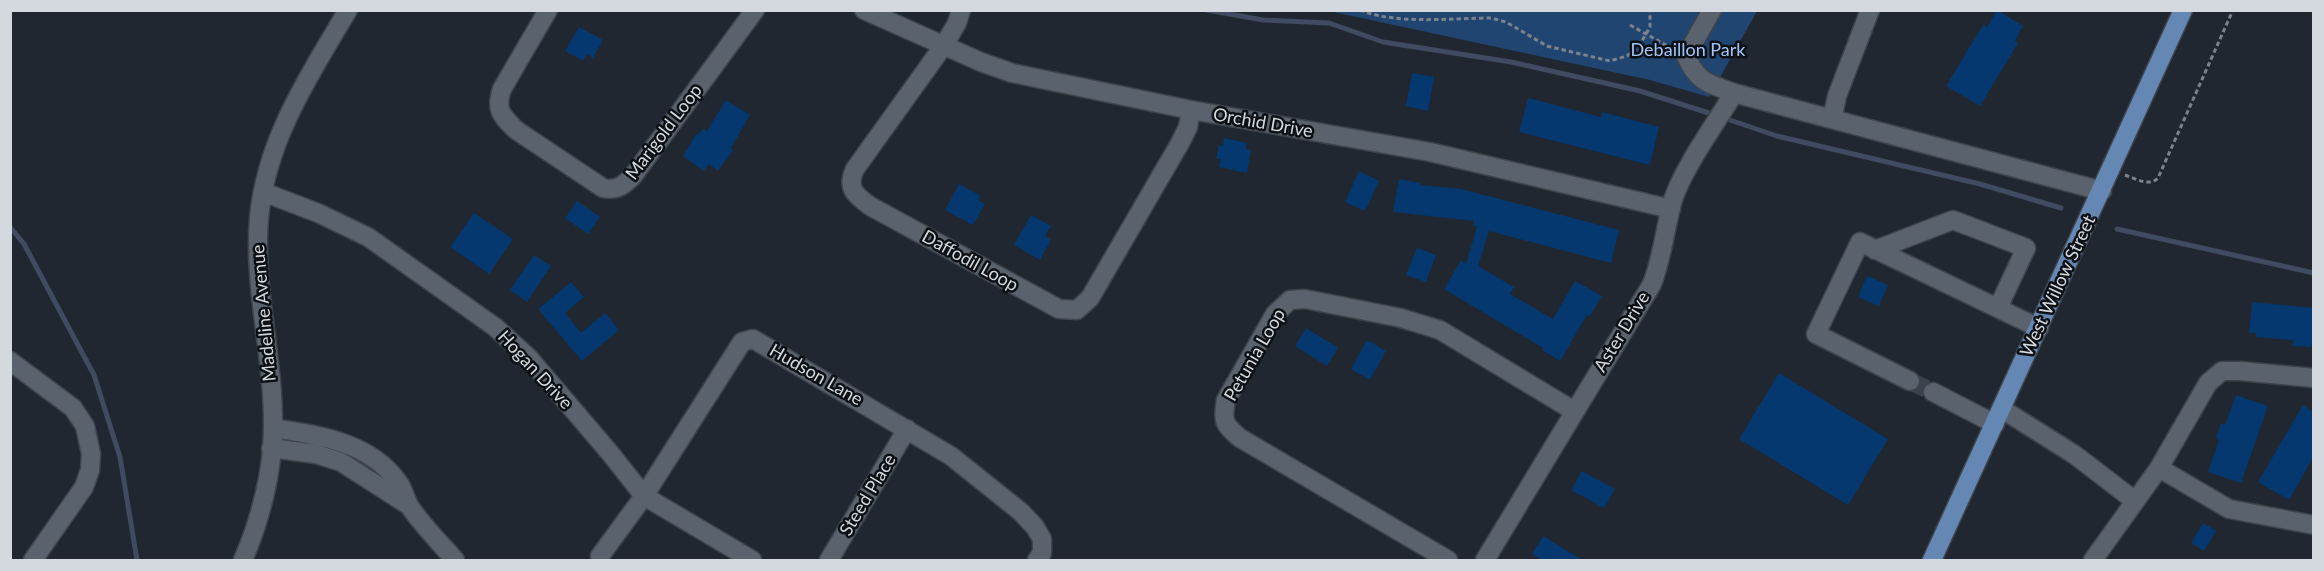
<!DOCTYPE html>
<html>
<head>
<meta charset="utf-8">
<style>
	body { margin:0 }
	#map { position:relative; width:2324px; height:571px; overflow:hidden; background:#202731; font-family:Lato,sans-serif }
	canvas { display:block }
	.frame { position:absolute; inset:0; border:12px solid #d4d9df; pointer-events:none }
</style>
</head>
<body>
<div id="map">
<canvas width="2324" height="571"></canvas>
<div class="frame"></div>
</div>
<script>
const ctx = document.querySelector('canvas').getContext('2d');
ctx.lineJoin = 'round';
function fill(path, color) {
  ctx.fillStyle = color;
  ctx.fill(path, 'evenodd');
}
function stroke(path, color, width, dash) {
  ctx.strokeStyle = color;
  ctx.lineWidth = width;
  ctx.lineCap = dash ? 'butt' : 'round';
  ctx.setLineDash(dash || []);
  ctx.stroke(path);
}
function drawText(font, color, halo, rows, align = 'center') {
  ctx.font = font + ' Lato,sans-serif';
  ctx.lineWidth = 5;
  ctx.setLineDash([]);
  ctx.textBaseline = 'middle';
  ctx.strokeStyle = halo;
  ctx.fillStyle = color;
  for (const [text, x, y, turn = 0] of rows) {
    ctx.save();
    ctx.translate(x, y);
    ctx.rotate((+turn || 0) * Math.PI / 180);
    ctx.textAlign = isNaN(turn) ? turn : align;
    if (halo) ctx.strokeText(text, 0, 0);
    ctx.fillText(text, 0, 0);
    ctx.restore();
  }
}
const green = new Path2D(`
	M1329 11H1757L1709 97 1650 80Z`);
const stream = new Path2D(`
	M1207 10 1263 20 1329 23 1383 42 1511 62 1640 91 1715 115
	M1724 118 1777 136 1980 184 2061 208
	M10 227 24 244 94 375 120 457 137 560
	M2117 229 2314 273`);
const building = new Path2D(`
	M1997 10 2023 26 2015 41 2018 43 1980 106 1946 86 1983 25 1987 27Z
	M579 27 603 40 593 58 587 54 583 61 565 51Z
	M1412 73 1434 77 1428 111 1406 106Z
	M1528 98 1601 117 1602 112 1659 127 1650 165 1519 132Z
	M726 100 750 115 731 148 733 150 718 171 709 164 704 171 683 156 696 134 698 135 703 129 707 131Z
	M1224 138 1247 143 1246 149 1251 150 1247 173 1219 167 1221 159H1216L1219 145 1223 146Z
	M1359 171 1379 181 1365 211 1345 202Z
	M1399 179 1420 183V185L1461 189 1619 230 1611 263 1489 231 1478 266 1514 287 1510 294 1553 319 1575 281 1602 296 1590 316 1587 315 1560 361 1542 350 1543 348 1444 289 1461 260 1466 264 1477 226 1473 225 1474 221 1393 212Z
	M959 184 981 196 978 200 985 204 973 225 945 210Z
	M577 201 600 217 588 234 565 218Z
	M474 213 513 239 489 274 450 247Z
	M1031 215 1051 226 1045 236 1051 240 1040 260 1014 245Z
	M1417 248 1436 255 1426 282 1406 275Z
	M534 255 551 266 527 302 510 290Z
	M1867 276 1888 285 1879 306 1858 297Z
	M571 282 584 297 565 313 581 333 605 313 619 330 582 361 538 309Z
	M2252 302 2313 308V343H2312L2311 347 2292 346 2293 340 2255 337 2256 333H2249Z
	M1306 328 1338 348 1327 366 1295 346Z
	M1367 340 1386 351 1370 380 1351 369Z
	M1779 373 1888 439 1848 505 1739 439Z
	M2236 395 2268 406 2241 483 2208 472 2219 440 2216 438 2221 423 2225 425Z
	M2303 405 2313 412V458L2289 500 2258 482Z
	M1582 471 1615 489 1604 508 1571 490Z
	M2203 523 2216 531 2204 551 2191 543Z
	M1543 536 1584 561H1543L1532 554Z`);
const minorTunnel = new Path2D(`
	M1910 381 1933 392`);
const path = new Path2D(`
	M1360 10C1398 25 1450 18 1491 18L1506 22 1547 46 1610 61 1627 56 1639 46 1650 27V10
	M1630 25 1671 48
	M2125 175C2136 179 2150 187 2158 178L2233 10`);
const minor = new Path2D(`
	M548 10 502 89C495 110 501 115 516 130L603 188C617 191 624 185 633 176L755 10
	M864 10 981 62 1012 73 1191 110 1430 152 1671 209
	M961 10 957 23 944 45 855 169C846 188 855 195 870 206L1059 309 1077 310 1090 298 1180 143 1188 127 1191 110
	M1712 10 1686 56C1698 83 1708 83 1734 93L2102 191
	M1832 119 1837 96 1870 10
	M263 192 318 213 368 237 495 327 529 358 610 453 644 496 752 560
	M1875 250 1953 220 2026 248 1998 308
	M10 361 73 408 85 426 91 454 90 470 84 487 33 560
	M1910 381 1816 334 1860 242 2039 328
	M1933 392 1995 424
	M2002 409 2075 455 2135 501
	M273 428C318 435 370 442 398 482 404 489 405 499 410 507 423 526 440 543 455 560
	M271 448 316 454 341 462 408 505
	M2159 468 2229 509 2314 525
	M600 556 644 496 742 342 753 339 951 456 1021 512 1035 527 1042 539V553L1037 560
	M243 560C260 521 273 471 273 428 274 357 253 289 259 218 266 140 309 76 348 10
	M829 560 907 429
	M1448 560 1240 438C1224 425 1222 421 1226 400L1275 314 1290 300 1305 299 1401 318 1440 330 1574 411
	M1485 560 1652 284C1662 258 1665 230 1672 203 1681 171 1716 123 1734 93
	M2093 560 2159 468 2208 383 2222 371H2240L2314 378`);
const major = new Path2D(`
	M1932 560 2183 10`);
const parkNames = [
	["Debaillon Park",1688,50]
];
const streetNames = [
	["Orchid Drive",1263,123,10],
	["Marigold Loop",664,132,-53],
	["Daffodil Loop",970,261,29],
	["West Willow Street",2058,286,-65],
	["Madeline Avenue",264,313,-95],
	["Aster Drive",1622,332,-59],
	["Petunia Loop",1255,355,-60],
	["Hogan Drive",535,370,47],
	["Hudson Lane",816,375,30],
	["Steed Place",868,495,-59]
];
fill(green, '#214571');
stroke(stream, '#404a60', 5);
fill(building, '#04386e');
stroke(minorTunnel, '#3b424b', 18, [18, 9]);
stroke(minor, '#3e444c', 21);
stroke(major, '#3e444c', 21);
stroke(path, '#7c828a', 3, [4.5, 3]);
stroke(minor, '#5a626e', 18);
stroke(major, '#6587b3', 18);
drawText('18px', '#9fc6f8', '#0c1014', parkNames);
drawText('18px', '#d4d9df', '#0c1014', streetNames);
</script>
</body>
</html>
